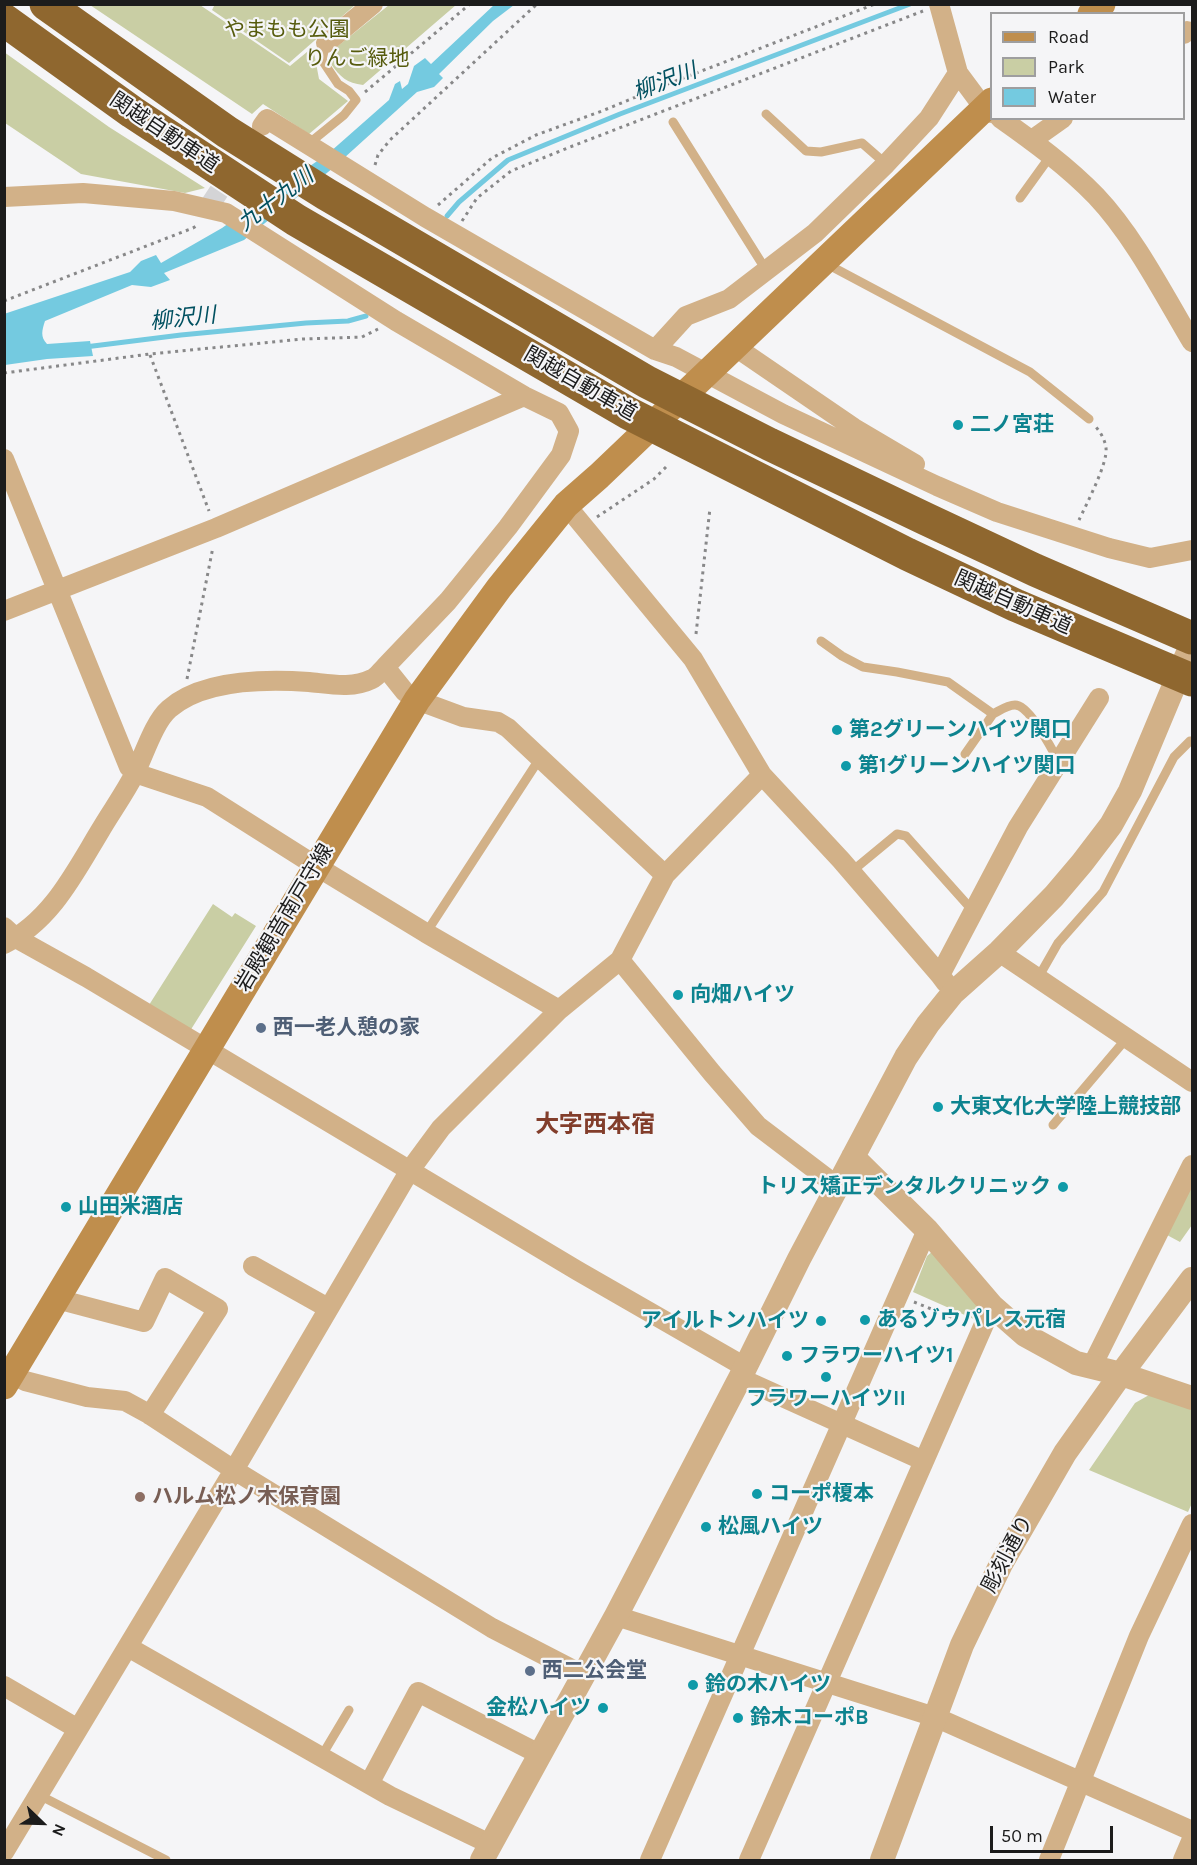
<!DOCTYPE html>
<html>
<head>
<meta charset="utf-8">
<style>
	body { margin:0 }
	#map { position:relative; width:1197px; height:1865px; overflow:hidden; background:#f5f5f7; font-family:Karla,sans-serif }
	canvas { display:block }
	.frame { position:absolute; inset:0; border:6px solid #1c1c1c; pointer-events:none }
	.legend { position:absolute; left:990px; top:12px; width:195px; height:108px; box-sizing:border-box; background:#f5f5f7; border:2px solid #9e9e9f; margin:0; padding:8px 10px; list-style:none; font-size:18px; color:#1c1c1c }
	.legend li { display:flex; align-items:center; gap:12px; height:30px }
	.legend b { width:30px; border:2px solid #9e9e9f }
	.north { position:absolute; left:12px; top:1793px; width:60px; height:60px; -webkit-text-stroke:4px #f5f5f7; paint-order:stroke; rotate:113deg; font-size:16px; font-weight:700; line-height:24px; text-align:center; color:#1c1c1c }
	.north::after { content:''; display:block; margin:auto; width:21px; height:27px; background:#1c1c1c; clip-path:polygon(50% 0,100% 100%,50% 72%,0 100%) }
	.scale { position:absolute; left:990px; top:1826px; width:123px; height:27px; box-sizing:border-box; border:3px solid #1c1c1c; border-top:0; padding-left:8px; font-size:18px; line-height:21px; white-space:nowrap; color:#1c1c1c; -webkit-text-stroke:4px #f5f5f7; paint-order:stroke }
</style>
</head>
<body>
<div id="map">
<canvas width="1197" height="1865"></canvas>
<div class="frame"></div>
<ul class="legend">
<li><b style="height:8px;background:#bf8e4d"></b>Road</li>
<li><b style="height:16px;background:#c9cea4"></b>Park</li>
<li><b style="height:16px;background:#74cae0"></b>Water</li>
</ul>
<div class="north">N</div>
<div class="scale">50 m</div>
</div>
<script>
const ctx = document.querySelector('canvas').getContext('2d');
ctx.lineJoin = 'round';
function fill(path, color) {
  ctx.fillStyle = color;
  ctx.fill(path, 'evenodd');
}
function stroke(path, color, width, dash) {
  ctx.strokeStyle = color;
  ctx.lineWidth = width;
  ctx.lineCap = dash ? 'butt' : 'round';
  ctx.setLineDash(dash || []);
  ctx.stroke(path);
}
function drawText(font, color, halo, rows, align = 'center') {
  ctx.font = font + ' Karla,"Noto Sans JP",sans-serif';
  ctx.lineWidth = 4.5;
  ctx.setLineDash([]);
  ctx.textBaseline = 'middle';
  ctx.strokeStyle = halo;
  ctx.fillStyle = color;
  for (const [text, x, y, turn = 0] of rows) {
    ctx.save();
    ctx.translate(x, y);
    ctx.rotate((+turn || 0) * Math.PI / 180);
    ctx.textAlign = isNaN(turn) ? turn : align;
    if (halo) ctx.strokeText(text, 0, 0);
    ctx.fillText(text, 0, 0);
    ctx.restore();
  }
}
const green = new Path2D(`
	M215 4 355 5 289 63 212 10Z
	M90 5H200L290 66 313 47 319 79 348 101 309 134 263 104 252 114Z
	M389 5H456L363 85C347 83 340 77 331 64L334 49Z
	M4 52 109 127 205 188 185 193 81 174 5 123Z
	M213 904 232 917 235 913 256 926 190 1031 149 1005Z
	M1192 1184V1225L1180 1242 1167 1235Z
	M933 1251 981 1309 976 1320 913 1292 927 1256Z
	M1149 1395 1192 1408V1503L1188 1512 1089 1470 1135 1403Z`);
const water = new Path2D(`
	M494 5H514L493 21 439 74 443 78 434 87 417 92 333 168 244 240 164 273 170 280 151 287 132 285 45 321C42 330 40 337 47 344L90 341 93 356 47 359 5 365 4 314 130 272 141 261 156 255 161 263 222 228 330 152 389 100 395 84 400 81 402 89 408 84 414 66 425 58 431 64Z`);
const stream = new Path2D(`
	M447 216 459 202 508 160 620 114 910 4
	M85 347 181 335 306 323 348 321 366 316`);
const minorTunnel = new Path2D(`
	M208 208 254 138`);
const path = new Path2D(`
	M365 92 470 4
	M375 165 378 155 390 140 537 4
	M438 205 492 158 536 135 602 111 660 87 875 4
	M462 221 477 198 511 171 570 147 923 11
	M4 301 193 228 199 224
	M150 355 209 511
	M4 373 150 354 303 339 362 337 378 329
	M597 517 654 479 666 467
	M1079 520C1086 505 1108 463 1106 448 1105 440 1101 433 1096 427
	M696 634 710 508
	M187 679 213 547
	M914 1302 966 1323`);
const service = new Path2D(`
	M766 114 806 151 821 152 862 143 886 164
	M673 122 766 270
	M307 145 344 115 356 100 349 91 338 84 322 60 326 43
	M1020 198 1051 155
	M825 263 1030 372 1089 419
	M821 641 842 656 863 667 897 672 948 682 993 714C999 711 1007 705 1015 705 1030 705 1052 750 1059 762
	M965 754 993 714
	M851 872 897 834 906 836 973 911
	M426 933 540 758
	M1038 978 1058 943 1103 892 1174 757 1190 741H1192
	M1053 1125 1126 1039
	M321 1757 349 1710
	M39 1795 166 1860`);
const minor = new Path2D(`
	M939 4 958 73 984 108 992 113
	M1184 34 1187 31
	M326 43 373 4
	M1000 118C1034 142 1068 167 1096 196 1134 236 1164 295 1192 342
	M262 126 267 119 425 217 655 350 676 357 783 414 937 486 997 512 1109 548 1150 558 1192 550
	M1032 140 1063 118
	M4 197 83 193 174 201 226 213 396 321 524 396 559 413 569 431 561 455 508 527 448 601 385 667
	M734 346 854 428 915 464
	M655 350 686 316 729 299 815 233 886 164 929 118 958 73
	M4 459 129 767 135 773 207 797 316 866 426 933 559 1010
	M566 505 693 659 762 775 841 860 940 975
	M4 611 216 528 524 396
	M665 875 762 775
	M4 927 16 938 86 977 578 1271 745 1367
	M4 944C51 921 74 874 100 831 111 812 125 793 135 773 144 755 154 722 169 709 203 679 266 679 309 682 330 684 352 689 372 679 377 677 381 671 385 667L405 692 417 700 463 717 498 722 508 728 665 875 620 960 559 1010 441 1128 410 1170 234 1470 4 1852
	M999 952 1192 1082
	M620 960 712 1073 758 1126 837 1186
	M946 983 940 975 1018 827 1099 698
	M253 1266 328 1308
	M57 1299 144 1322 165 1278 218 1309 150 1415
	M1092 1366 1192 1165
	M4 1370 25 1381 87 1397 125 1401 147 1413 234 1470 492 1628 583 1675
	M740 1378 924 1461
	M616 1616 935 1717 1192 1831
	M128 1647 390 1796 490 1844
	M4 1686 78 1729
	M369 1784 418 1692 541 1755
	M650 1860 927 1230
	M749 1860 992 1306
	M1049 1860 1139 1636 1192 1524
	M1183 1860 1192 1839`);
const tertiary = new Path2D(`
	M853 1157 927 1230 992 1306 1025 1335 1076 1363 1121 1374 1192 1398
	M482 1860 616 1616 740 1378 799 1259 906 1057 928 1024 953 993 999 952 1054 896 1082 863 1111 825 1130 791 1192 643
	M882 1860 962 1645 1001 1564 1065 1453 1121 1374 1192 1279`);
const secondary = new Path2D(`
	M1091 14 1102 4
	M4 1386 417 700 499 588 566 505 599 476 992 101`);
const motorway = new Path2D(`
	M46 4 227 132 326 194 647 382 769 444 926 519 1035 570 1192 638
	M4 20 132 112 296 220 628 413 907 554 1015 605 1192 680`);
const markers = [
	[958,425,6,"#0f9aa8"],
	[837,730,6,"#0f9aa8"],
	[846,766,6,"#0f9aa8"],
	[678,995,6,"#0f9aa8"],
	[261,1028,6,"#5c6f8a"],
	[938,1107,6,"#0f9aa8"],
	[1063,1187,6,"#0f9aa8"],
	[66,1207,6,"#0f9aa8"],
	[865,1320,6,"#0f9aa8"],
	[821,1321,6,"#0f9aa8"],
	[787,1356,6,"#0f9aa8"],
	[826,1377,6,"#0f9aa8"],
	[757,1494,6,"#0f9aa8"],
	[140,1497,6,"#8d6e63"],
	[706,1527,6,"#0f9aa8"],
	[530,1671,6,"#5c6f8a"],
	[693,1685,6,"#0f9aa8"],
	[603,1708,6,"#0f9aa8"],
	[738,1718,6,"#0f9aa8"]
];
const parkNames = [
	["やまもも公園",287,30],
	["りんご緑地",357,59]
];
const streetNames = [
	["関越自動車道",164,133,34],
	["関越自動車道",580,384,30],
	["関越自動車道",1013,603,24],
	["岩殿観音南戸守線",285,918,-59],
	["彫刻通り",1008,1554,-62]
];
const cultureNames = [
	["二ノ宮荘",970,425],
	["第2グリーンハイツ関口",849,730],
	["第1グリーンハイツ関口",858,766],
	["向畑ハイツ",690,995],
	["大東文化大学陸上競技部",950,1107],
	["トリス矯正デンタルクリニック",1051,1187,"right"],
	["山田米酒店",78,1207],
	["あるゾウパレス元宿",877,1320],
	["アイルトンハイツ",809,1321,"right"],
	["フラワーハイツ1",799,1356],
	["フラワーハイツII",826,1399,"center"],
	["コーポ榎本",769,1494],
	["松風ハイツ",718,1527],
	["鈴の木ハイツ",705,1685],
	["金松ハイツ",591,1708,"right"],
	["鈴木コーポB",750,1718]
];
const serviceNames = [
	["西一老人憩の家",273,1028],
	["西二公会堂",542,1671]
];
const educationNames = [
	["ハルム松ノ木保育園",152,1497]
];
const waterNames = [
	["柳沢川",665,82,-21],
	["九十九川",276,200,-37],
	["柳沢川",183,319,-6]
];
const quarterNames = [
	["大字西本宿",595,1125]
];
fill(green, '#c9cea4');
fill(water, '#74cae0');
stroke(stream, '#74cae0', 5);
stroke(minorTunnel, '#d4d4d6', 20, [20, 10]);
stroke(path, '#888889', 3, [3, 4.5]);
stroke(service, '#d2b188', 9);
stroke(minor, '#d2b188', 20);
stroke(tertiary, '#d2b188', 24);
stroke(secondary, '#bf8e4d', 27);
stroke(motorway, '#8f672f', 33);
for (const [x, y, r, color] of markers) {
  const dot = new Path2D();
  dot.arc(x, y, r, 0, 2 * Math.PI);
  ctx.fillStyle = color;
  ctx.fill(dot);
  stroke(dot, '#f5f5f7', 2);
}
drawText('21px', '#565b0d', '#f5f5f7', parkNames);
drawText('21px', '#1c1c1c', '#f5f5f7', streetNames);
drawText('bold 21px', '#0d838f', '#f5f5f7', cultureNames, 'left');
drawText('bold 21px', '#4e5e75', '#f5f5f7', serviceNames, 'left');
drawText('bold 21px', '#785e54', '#f5f5f7', educationNames, 'left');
drawText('italic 22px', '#005060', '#f5f5f7', waterNames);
drawText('bold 24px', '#823d2b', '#f5f5f7', quarterNames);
</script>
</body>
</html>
